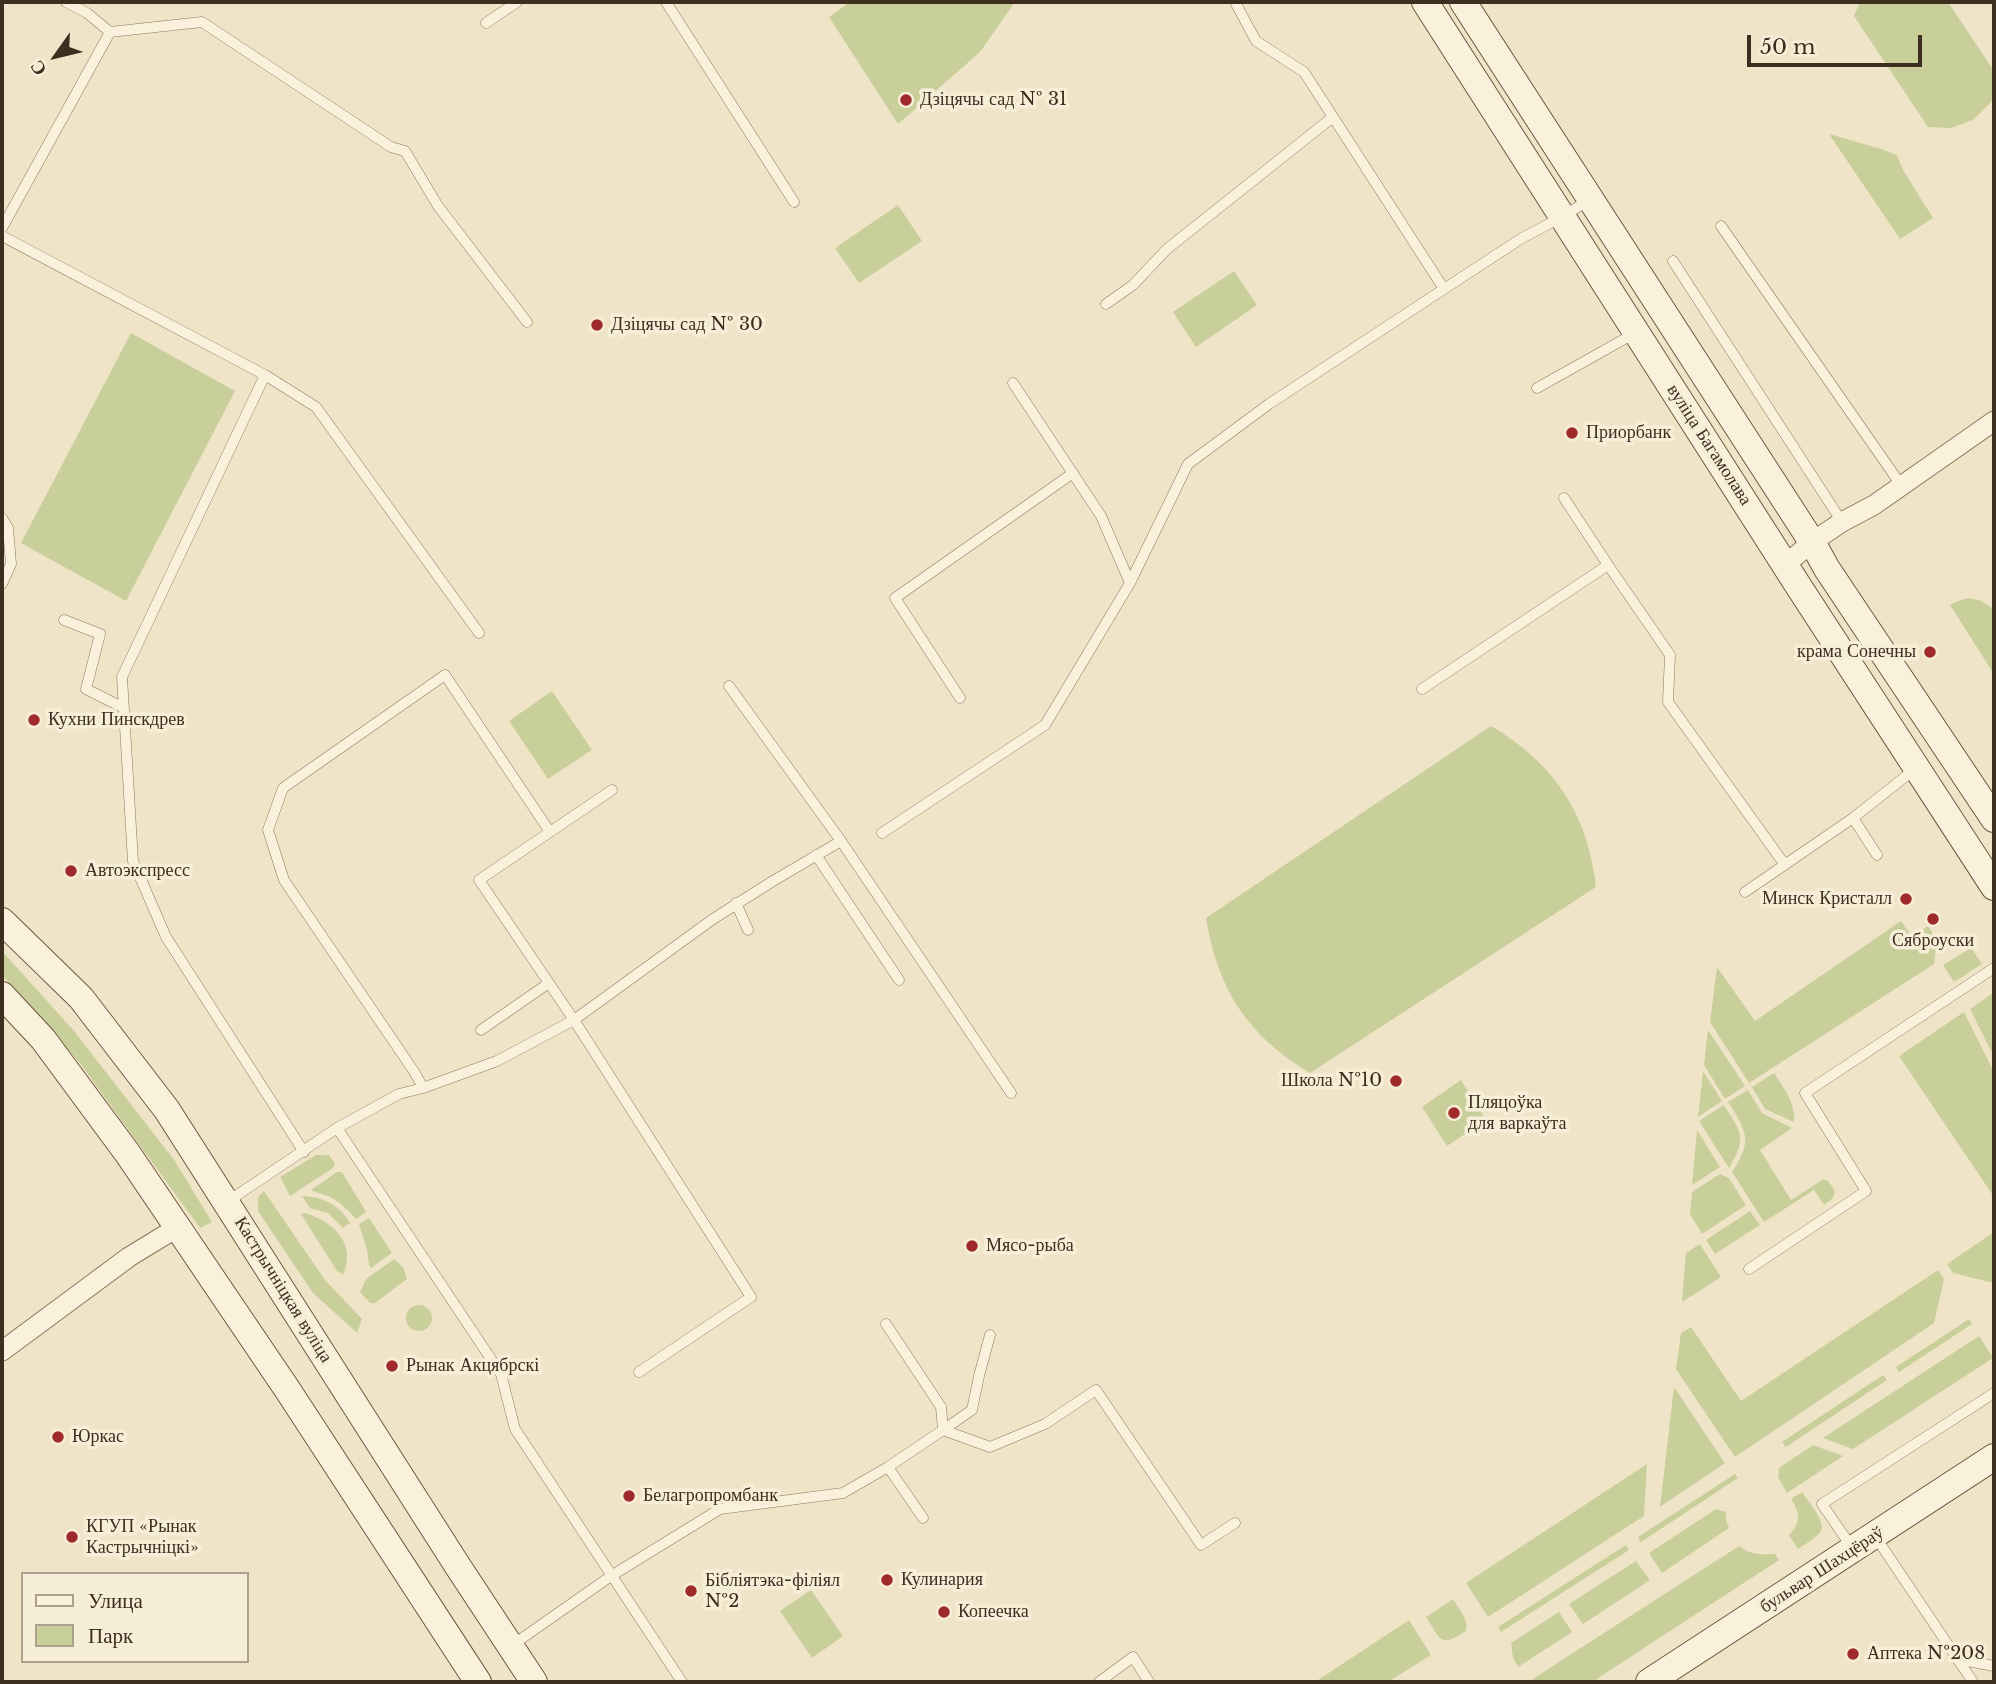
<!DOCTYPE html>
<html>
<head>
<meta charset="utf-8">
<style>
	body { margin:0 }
	#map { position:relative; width:1996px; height:1684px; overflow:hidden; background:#f0e4c8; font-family:"Libre Baskerville",serif }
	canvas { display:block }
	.frame { position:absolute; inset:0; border:4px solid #3d2e20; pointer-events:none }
	.legend { position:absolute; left:21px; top:1572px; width:228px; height:91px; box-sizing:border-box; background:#f7eed8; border:2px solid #ada18e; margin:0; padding:9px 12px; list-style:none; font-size:21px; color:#3d2e20 }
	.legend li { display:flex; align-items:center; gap:14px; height:35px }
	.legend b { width:35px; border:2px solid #ada18e }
	.north { position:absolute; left:21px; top:21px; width:70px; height:70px; -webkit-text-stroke:5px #f7eed8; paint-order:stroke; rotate:236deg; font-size:19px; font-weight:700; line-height:28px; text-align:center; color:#3d2e20 }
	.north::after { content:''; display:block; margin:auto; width:24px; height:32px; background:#3d2e20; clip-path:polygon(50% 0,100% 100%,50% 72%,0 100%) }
	.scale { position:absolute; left:1747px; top:35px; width:175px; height:32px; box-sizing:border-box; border:4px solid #3d2e20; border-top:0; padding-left:9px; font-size:21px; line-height:24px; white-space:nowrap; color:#3d2e20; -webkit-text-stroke:5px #f7eed8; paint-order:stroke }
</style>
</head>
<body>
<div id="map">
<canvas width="1996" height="1684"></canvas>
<div class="frame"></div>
<ul class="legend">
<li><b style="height:9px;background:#faf1dc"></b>Улица</li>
<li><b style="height:19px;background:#c9cf9b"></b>Парк</li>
</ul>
<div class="north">С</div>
<div class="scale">50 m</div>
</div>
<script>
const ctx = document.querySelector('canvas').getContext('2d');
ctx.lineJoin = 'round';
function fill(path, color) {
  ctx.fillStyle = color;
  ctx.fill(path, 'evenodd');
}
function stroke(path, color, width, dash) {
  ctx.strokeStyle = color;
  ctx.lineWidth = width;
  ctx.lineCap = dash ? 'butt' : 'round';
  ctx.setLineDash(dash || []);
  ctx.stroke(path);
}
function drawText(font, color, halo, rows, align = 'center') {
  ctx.font = font + ' "Libre Baskerville",serif';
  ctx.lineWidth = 7;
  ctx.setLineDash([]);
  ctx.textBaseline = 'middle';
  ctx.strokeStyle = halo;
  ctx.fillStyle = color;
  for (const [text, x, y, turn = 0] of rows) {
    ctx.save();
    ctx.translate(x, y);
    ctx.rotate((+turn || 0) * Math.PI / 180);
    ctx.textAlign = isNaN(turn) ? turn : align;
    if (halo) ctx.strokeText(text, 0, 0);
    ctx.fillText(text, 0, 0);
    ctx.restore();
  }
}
const green = new Path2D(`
	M850 2H1015L980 52 898 124 829 17Z
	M1860 2H1948L1994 71V93L1991 102 1973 120 1951 128 1928 127 1854 16Z
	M1829 134 1881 149 1897 155 1903 170 1933 218 1900 239Z
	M898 205 922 241 859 283 835 248Z
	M1234 271 1257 305 1196 347 1173 312Z
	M131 333 235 391 126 601 21 543Z
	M1968 598 1979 600 1994 609V669L1992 671 1950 605 1958 601Z
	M552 691 592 750 548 779 509 721Z
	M1491 726C1554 763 1588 814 1596 887L1310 1073C1247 1035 1218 990 1206 918Z
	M1901 921 1912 937 1928 926 1937 940 1934 964 1749 1083 1710 1022 1717 967 1755 1021Z
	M1971 948 1982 964 1954 982 1943 965Z
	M2 951 74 1031 175 1161 212 1222 200 1228 79 1062 2 975Z
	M1993 993 1994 994V1057L1970 1009Z
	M1964 1012 1994 1072V1197L1899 1056Z
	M1708 1030 1745 1086 1725 1099 1704 1065Z
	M1703 1071 1722 1101 1698 1117Z
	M1774 1073C1784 1089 1796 1103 1794 1122L1765 1109 1752 1087Z
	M1461 1080 1486 1120 1447 1146 1422 1107Z
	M1748 1090 1762 1113 1792 1128 1760 1150 1791 1200 1822 1180H1827C1838 1192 1837 1196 1824 1205L1814 1190 1764 1222 1732 1172C1753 1141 1747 1132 1728 1102Z
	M1724 1105C1741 1133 1748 1137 1729 1168L1699 1121Z
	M1697 1130 1720 1167 1692 1185Z
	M316 1155H329L335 1164 333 1168 290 1196 280 1177Z
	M337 1172H342L366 1212 356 1219C348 1210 339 1201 328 1196 322 1194 317 1193 311 1190Z
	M1720 1174 1729 1178 1746 1205 1702 1234 1690 1214 1692 1192Z
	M264 1191 325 1280 362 1319 357 1333 313 1293 258 1211V1197Z
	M302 1196C323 1197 340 1205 350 1223L343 1228 328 1213 310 1208Z
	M1750 1211 1760 1225 1715 1254 1706 1240Z
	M305 1213C333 1222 357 1242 343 1275L337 1271 301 1214Z
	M369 1218 392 1253 371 1268 369 1265 367 1249 359 1224Z
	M1994 1232V1283L1953 1273 1947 1264Z
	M1700 1244 1721 1277 1682 1302 1686 1253Z
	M394 1259 403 1267 407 1279 375 1303H370L360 1292 366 1279Z
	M1938 1270 1944 1279 1934 1323 1735 1457 1676 1369 1681 1333 1691 1327 1741 1401Z
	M406 1318a13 13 0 1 1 26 0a13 13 0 1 1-26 0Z
	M1969 1319 1972 1324 1899 1372 1896 1367Z
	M1979 1336 1993 1358 1853 1449 1823 1438Z
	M1883 1375 1887 1380 1786 1447 1782 1442Z
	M1674 1387 1725 1463 1660 1507Z
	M1813 1445 1843 1456 1787 1493 1778 1477 1779 1468Z
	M1647 1464 1644 1516 1488 1617 1466 1583Z
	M1735 1474 1738 1478 1641 1542 1638 1537Z
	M1802 1492C1808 1501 1826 1522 1821 1531 1817 1538 1805 1544 1798 1549L1789 1535C1801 1523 1800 1513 1791 1499Z
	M1716 1509 1726 1512V1520L1729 1528 1662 1573 1649 1553Z
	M1626 1545 1629 1550 1501 1632 1498 1627Z
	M1739 1546C1751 1555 1761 1555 1775 1554L1779 1560 1592 1682H1528Z
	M1636 1561 1650 1580 1583 1624 1569 1604Z
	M811 1590 843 1636 812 1658 780 1611Z
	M1453 1599C1459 1610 1469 1619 1466 1631 1439 1648 1442 1641 1426 1617Z
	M1559 1612 1572 1632 1518 1667 1513 1658 1511 1643Z
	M1409 1620 1431 1655 1388 1682H1315Z`);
const lane = new Path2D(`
	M666 2 794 202
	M1235 2 1256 41 1304 72 1444 289
	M486 23 517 2
	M110 32 202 22 391 147 405 151 438 206 527 322
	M1721 226 1901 485
	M2 228 110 32 87 13 66 2
	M2 236 265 375 122 677 133 861 166 937 304 1152
	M1673 261 1842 522
	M1106 304 1133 285 1167 249 1333 117
	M265 375 316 407 479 633
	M1013 383 1101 516 1130 583
	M1537 388 1637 332
	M1564 498 1608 565
	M2 518 8 528 11 564 2 584
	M64 620 100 634 86 689 124 708
	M729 686 841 841 1011 1093
	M1422 689 1608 565 1670 655 1668 702 1785 865
	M960 698 895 598 1073 473
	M612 790 479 880 574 1020 751 1297 639 1372
	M1853 818 1877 855
	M882 833 1045 725 1130 583 1188 464 1269 404 1444 289 1522 238 1562 217 1589 200
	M816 855 899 980
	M1745 892 1853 818 1915 769
	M736 903 748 930
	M481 1030 549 983
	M423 1088 415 1073 284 880 268 830 283 788 445 675 550 832
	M337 1128 501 1374 515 1429 682 1682
	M227 1202 337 1128 399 1094 423 1088 497 1061 574 1020 713 919 773 881 841 841
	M1749 1269 1866 1191 1805 1093 1994 968
	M943 1430 990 1447 1045 1424 1096 1390 1201 1545 1235 1523
	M943 1430 972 1410 979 1376 990 1335
	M888 1467 923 1518
	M1875 1536 1973 1682
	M1853 1549 1822 1504 1994 1393
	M511 1646 611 1576 720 1509 843 1493 888 1467 943 1430 941 1407 886 1324
	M1957 1659 1994 1666
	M1099 1682 1133 1657 1149 1682`);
const street = new Path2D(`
	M1785 565 1812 542 1842 522 1874 505 1994 421
	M2 1351 129 1257 178 1227`);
const secondary = new Path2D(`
	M1425 2 1799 587 1994 887
	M1463 2 1812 542 1827 569 1994 819
	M2 921 81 998 167 1110 457 1565 534 1682
	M2 995 43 1039 128 1154 289 1392 478 1682
	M1649 1682 1994 1457`);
const markers = [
	[906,100,7,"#9e2a2b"],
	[597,325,7,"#9e2a2b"],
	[1572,433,7,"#9e2a2b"],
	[1930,652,7,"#9e2a2b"],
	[34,720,7,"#9e2a2b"],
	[71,871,7,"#9e2a2b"],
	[1906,899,7,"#9e2a2b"],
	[1933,919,7,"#9e2a2b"],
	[1396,1081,7,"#9e2a2b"],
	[1454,1113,7,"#9e2a2b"],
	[972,1246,7,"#9e2a2b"],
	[392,1366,7,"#9e2a2b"],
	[58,1437,7,"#9e2a2b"],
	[629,1496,7,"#9e2a2b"],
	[72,1537,7,"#9e2a2b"],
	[887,1580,7,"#9e2a2b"],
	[691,1591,7,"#9e2a2b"],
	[944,1612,7,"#9e2a2b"],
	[1853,1654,7,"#9e2a2b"]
];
const poiNames = [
	["Дзіцячы сад № 31",920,100],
	["Дзіцячы сад № 30",611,325],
	["Приорбанк",1586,433],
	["крама Сонечны",1916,652,"right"],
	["Кухни Пинскдрев",48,720],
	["Автоэкспресс",85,871],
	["Минск Кристалл",1892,899,"right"],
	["Сяброуски",1933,941,"center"],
	["Школа №10",1382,1081,"right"],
	["Пляцоўка",1468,1103],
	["для варкаўта",1468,1124],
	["Мясо-рыба",986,1246],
	["Рынак Акцябрскі",406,1366],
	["Юркас",72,1437],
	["Белагропромбанк",643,1496],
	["КГУП «Рынак",86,1527],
	["Кастрычніцкі»",86,1548],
	["Кулинария",901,1580],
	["Бібліятэка-філіял",705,1581],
	["№2",705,1602],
	["Копеечка",958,1612],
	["Аптека №208",1867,1654]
];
const streetNames = [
	["вуліца Багамолава",1709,445,57],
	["Кастрычніцкая вуліца",283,1290,58],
	["бульвар Шахцёраў",1822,1570,-33]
];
fill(green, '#c9cf9b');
stroke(lane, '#8d765c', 11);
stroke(street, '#8d765c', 21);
stroke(secondary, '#6f573f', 28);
stroke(lane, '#faf1dc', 10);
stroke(street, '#faf1dc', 19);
stroke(secondary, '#faf1dc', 26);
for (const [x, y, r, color] of markers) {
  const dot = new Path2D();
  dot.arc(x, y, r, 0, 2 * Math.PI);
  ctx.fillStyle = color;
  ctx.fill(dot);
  stroke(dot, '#f7eed8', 2.5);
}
drawText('18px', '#3d2e20', '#f7eed8', poiNames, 'left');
drawText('18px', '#3d2e20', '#f7eed8', streetNames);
</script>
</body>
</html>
